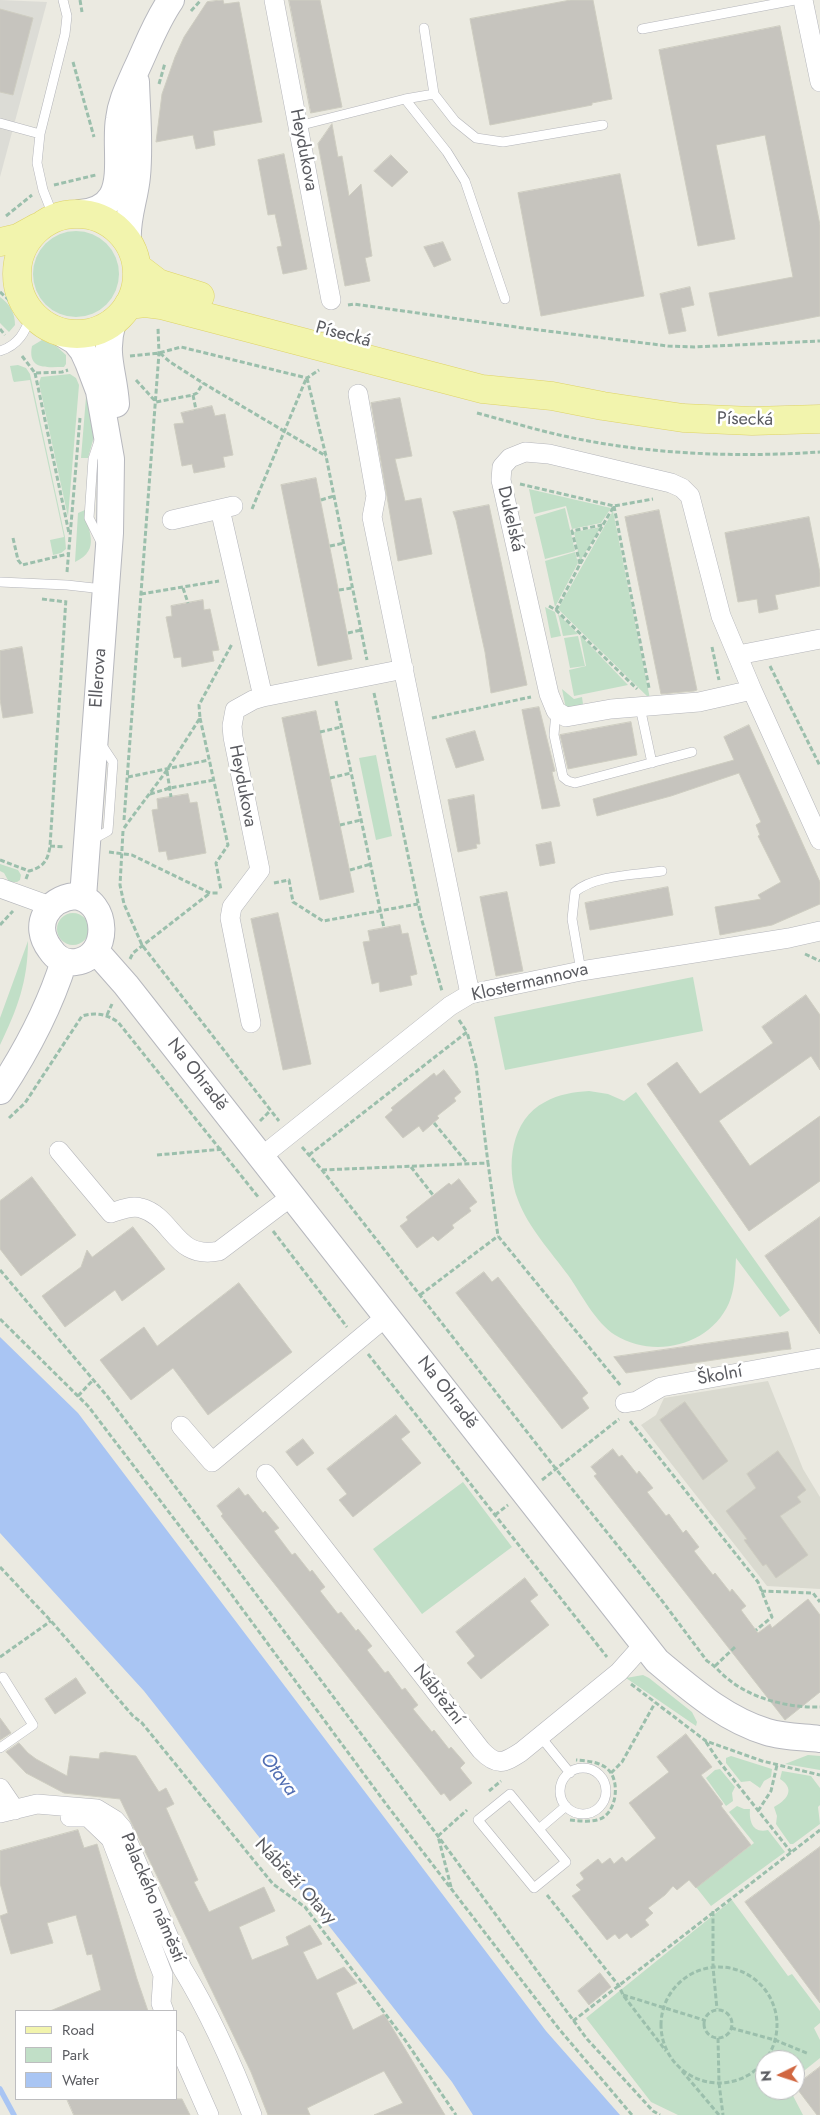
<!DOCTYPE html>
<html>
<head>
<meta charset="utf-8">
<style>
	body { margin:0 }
	#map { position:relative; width:820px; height:2115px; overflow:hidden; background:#ebeae1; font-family:Jost,sans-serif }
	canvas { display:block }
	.legend { position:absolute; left:15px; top:2010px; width:162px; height:90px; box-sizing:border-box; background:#fff; border:1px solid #bdbdbf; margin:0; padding:6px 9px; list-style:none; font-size:15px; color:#5a5b60 }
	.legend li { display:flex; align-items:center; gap:10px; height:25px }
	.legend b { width:25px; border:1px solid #bdbdbf }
	.north { position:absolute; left:755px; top:2050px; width:50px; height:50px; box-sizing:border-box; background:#fff; border:1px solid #bdbdbf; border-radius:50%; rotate:266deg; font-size:14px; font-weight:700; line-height:20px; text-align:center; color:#5a5b60 }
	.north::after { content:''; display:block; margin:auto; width:18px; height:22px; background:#d16741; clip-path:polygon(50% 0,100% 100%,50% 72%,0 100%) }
</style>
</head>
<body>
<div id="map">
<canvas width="820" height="2115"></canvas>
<ul class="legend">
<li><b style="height:6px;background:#f2f4ad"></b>Road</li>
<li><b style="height:14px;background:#c1dfc7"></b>Park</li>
<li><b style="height:14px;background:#a9c5f3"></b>Water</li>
</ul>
<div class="north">N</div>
</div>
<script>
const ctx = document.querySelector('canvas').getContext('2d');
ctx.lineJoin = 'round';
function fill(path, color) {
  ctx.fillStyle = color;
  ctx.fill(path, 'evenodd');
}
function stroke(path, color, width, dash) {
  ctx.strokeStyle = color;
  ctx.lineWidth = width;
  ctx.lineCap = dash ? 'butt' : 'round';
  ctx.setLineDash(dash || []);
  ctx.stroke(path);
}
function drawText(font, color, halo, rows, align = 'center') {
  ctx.font = font + ' Jost,sans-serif';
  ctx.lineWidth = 5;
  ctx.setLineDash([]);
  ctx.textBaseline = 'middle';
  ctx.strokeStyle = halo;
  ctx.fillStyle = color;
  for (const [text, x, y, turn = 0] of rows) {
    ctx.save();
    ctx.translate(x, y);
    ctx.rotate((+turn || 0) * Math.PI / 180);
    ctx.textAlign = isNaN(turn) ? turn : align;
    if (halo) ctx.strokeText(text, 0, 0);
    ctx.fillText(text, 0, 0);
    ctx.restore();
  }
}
const industrial = new Path2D(`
	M0 0 47 2 0 177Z`);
const education = new Path2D(`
	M768 1381 803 1469 820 1497V1589L767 1586 641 1425 656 1415 664 1398Z`);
const green = new Path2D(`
	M33 274a43 43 0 1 1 86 0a43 43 0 1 1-86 0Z
	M0 297C10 304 15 313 15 325L9 332 0 323Z
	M42 340 56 346 66 355V364L64 367C48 367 27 371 32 346Z
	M18 365 26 368 30 374 65 537 66 549 61 553 53 555 50 540 64 537 30 380 14 382 13 380 10 366Z
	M70 374 76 378 79 385 68 517 39 383 41 377Z
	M87 385 95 433 88 458H81Z
	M529 489 611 508 601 523 572 529 566 506 534 514Z
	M565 508 575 551 545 559 535 517Z
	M85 510C87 531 102 549 75 562L78 513Z
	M613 511 650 699 558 609Z
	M601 527 580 561 574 532Z
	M575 552 578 563 555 607 545 561Z
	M545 607 555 612 561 636 551 638Z
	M558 614 578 634 563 636Z
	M580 635 628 685 574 696 569 670 586 666Z
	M578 636 585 666 570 668 564 638Z
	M562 689 574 699 582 697 584 711 567 714Z
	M376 755 392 836 376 840 359 758Z
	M0 864 18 870 21 875 20 880 17 882H9L4 873 0 871Z
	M57 929a16 16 0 1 1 32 0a16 16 0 1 1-32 0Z
	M28 941C28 981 17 1010 0 1045V1018Z
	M693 977 703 1031 505 1070 494 1017Z
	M589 1091 608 1094 624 1101 636 1092 790 1310 780 1317 736 1258C735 1274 735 1288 729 1303 710 1346 654 1359 615 1335 595 1322 582 1295 568 1275 551 1252 528 1227 518 1200 505 1167 511 1119 545 1102 559 1094 574 1092 589 1091Z
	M463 1482 512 1547 422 1614 373 1549Z
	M643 1675 649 1678 692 1712 697 1722 696 1726 626 1678Z
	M808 1755 820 1756V1770L785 1764Z
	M731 1756 772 1769 771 1777 764 1781 760 1788 750 1781 741 1782 726 1763V1758Z
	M720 1769 735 1787 732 1793 733 1801 726 1806 706 1778 715 1770Z
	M782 1771 811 1776 820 1788V1805L818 1807 820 1824 793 1844H790L776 1824 777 1816 774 1807C785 1801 797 1790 780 1779Z
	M737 1806 744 1809H750C749 1820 752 1834 768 1830L785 1852 711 1906 696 1887 754 1843 729 1812Z
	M732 1900 788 1976 792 1974 820 2011V2023L814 2028 820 2040V2058L795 2078V2060H765V2090H790L803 2115H678L651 2102 586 2018Z`);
const water = new Path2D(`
	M0 1337 78 1413 546 2031 620 2115H473L452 2082 144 1691 0 1533Z`);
const stream = new Path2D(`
	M0 2089 14 2115`);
const building = new Path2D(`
	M223 0 224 4 239 2 262 122 213 131 215 145 196 149 193 135 156 142 162 94 175 57 184 37 207 2Z
	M289 0H320L342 107 311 113Z
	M571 0H593L612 99 592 103V105L490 125 470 19Z
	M0 9 33 18 13 95 0 92Z
	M780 26 820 225V316L718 336 709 293 793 277 765 135 716 145 735 239 698 246 659 50Z
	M332 124 338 157 342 156 349 196 361 184 372 256 365 258 370 281 345 286 318 144Z
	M284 154 307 269 283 274 277 247 282 246 275 214 268 215 258 160Z
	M391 155 408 172 392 187 374 171Z
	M620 174 644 296 541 316 518 193Z
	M443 242 451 260 434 267 424 247Z
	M690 287 694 305 681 308 686 331 669 334 660 294Z
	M400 398 412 456 395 459 405 501 421 498 432 554 398 561 371 403Z
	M212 406 215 416 225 414 233 455 223 457 225 467 194 473 192 464 182 466 174 424 184 423 181 413Z
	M316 478 352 659 318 666 281 485Z
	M489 505 527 685 491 693 485 652 456 520 453 512Z
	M659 510 697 690 694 691 661 694 625 517Z
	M809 517 820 573V586L775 595 778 609 759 613 757 599 738 602 725 533Z
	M203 600 204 610 210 609 219 650 212 651 214 661 182 667 181 657 174 658 166 617 172 616 171 606Z
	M22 647 33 713 3 718 0 699V651Z
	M539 707 555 771 552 772 560 806 542 809 522 710Z
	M316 711 354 892 320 900 282 718Z
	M631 722 637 755 568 769 560 735Z
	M749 725 820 882V904L772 925 720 935 715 907 761 899 758 895 781 882 758 836 760 835 756 825 761 822 739 773 671 796 597 816 593 799 734 760 724 737Z
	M475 731 484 760 456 768 446 739Z
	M188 794 190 803 197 802 206 853 168 860 166 851 159 852 152 810 158 809 157 799Z
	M474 795 480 844H476L477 848 458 852 448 800Z
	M551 842 555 863 540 866 536 845Z
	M668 887 673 915 590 930 585 903Z
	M507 892 523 971 496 976 480 897Z
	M278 913 311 1064 283 1070 251 919Z
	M400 925 402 934 408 933 417 974 410 976 412 985 380 992 379 982 372 984 363 942 370 941 368 931Z
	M806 995 820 1015V1070L811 1056 719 1121 750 1166 820 1116V1181L749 1231 647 1084 677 1062 700 1094 773 1043 762 1027Z
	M444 1070 461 1092 454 1098 456 1101 437 1116 439 1118 423 1132 419 1126 403 1138 385 1117 393 1110 391 1108 434 1073 436 1076Z
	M32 1177 76 1235 21 1276 0 1249V1201Z
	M459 1179 477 1202 469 1208 471 1211 452 1225 454 1228 438 1241 433 1236 417 1248 400 1226 408 1220 406 1217 449 1183 451 1185Z
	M820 1217V1334L765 1256Z
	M133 1227 165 1269 122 1301 115 1290 65 1327 42 1296 81 1267 87 1250 92 1257Z
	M484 1272 492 1282 498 1277 588 1393 582 1398 589 1408 562 1429 456 1293Z
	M239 1283 292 1352 208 1415 173 1368 131 1400 100 1360 144 1327 157 1346Z
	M788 1332 791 1349 781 1350 626 1373 614 1357Z
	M685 1402 728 1461 703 1480 660 1420Z
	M396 1415 410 1432 401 1439 421 1463 353 1517 339 1500 347 1494 327 1469Z
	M303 1439 314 1453 297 1466 286 1452Z
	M613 1449 619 1457 622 1455 637 1474 639 1471 653 1488 647 1492 666 1516 669 1514 683 1533 686 1530 699 1547 694 1551 713 1575 715 1573 730 1592 732 1589 746 1606 741 1610 758 1633 770 1624 772 1628 808 1599 820 1615V1692L785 1720 594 1476 597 1474 591 1467Z
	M778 1451 806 1490 797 1497 801 1502 780 1516 808 1555 776 1578 766 1564 763 1566 744 1540 747 1539 726 1511 756 1488 747 1474Z
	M239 1488 245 1496 248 1494 263 1513 265 1511 279 1528 274 1531 292 1555 295 1553 310 1572 312 1570 325 1587 320 1591 338 1614 341 1612 356 1631 358 1629 372 1646 367 1650 385 1673 388 1671 402 1690 405 1688 418 1705 413 1709 432 1732 434 1730 449 1749 451 1747 465 1763 460 1768 472 1783 450 1801 444 1793 441 1795 221 1516 223 1514 217 1506Z
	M525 1578 538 1595 530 1601 549 1625 481 1679 467 1663 475 1656 456 1632Z
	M76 1678 86 1693 55 1714 45 1699Z
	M0 1718 11 1733 0 1740Z
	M686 1734 712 1767 701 1775 723 1804 721 1806 751 1845 696 1888 689 1880 677 1890 673 1886 665 1895 648 1908 653 1913 645 1920 649 1925 631 1938 627 1933 619 1939 615 1934 607 1940 572 1896 581 1890 576 1885 584 1879 580 1873 598 1859 602 1864 610 1858 614 1864 622 1857 626 1862 656 1838 629 1803 669 1772 657 1757Z
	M19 1743 28 1753 36 1759 67 1776 70 1756 99 1759 100 1753 105 1752 136 1756 159 1792 166 1788 174 1804 166 1808 198 1880 194 1882 209 1912 264 1887 275 1911 239 1927 252 1960 289 1945 286 1937 310 1925 322 1944 303 1952 317 1980 344 1967 357 1983 336 1993 353 2030 384 2014 445 2115H374L403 2103 384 2071 307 2108 310 2115H268L251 2072 120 1799 64 1793 26 1773 6 1752Z
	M78 1830 84 1848 97 1844 137 1979 148 2011H50L101 1990 92 1954 87 1955 76 1915 47 1923 53 1943 11 1954 0 1916 8 1913 0 1883V1851Z
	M820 1847V2003L745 1902Z
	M600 1973 611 1987 589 2005 578 1991Z
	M820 2067V2115H817L795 2086Z
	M67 2099H182L190 2115H74Z`);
const path = new Path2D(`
	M80 0 82 12
	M191 11 201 0
	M73 62 94 137
	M159 84 165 63
	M54 185 96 175
	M6 216 32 195
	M0 292 8 299 18 314
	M348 305 354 304 523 328 668 346 694 347 820 341
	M0 329 5 335
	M160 353 170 362 203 383 326 456
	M22 356 35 373 62 372 68 370
	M130 356 159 353 181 347 307 378 319 370
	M35 373 69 533
	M307 378 326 456 367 660
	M136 380 156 402 193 395 197 393 203 383
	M193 395 196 410
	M477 413C500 419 523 426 547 432 635 454 729 458 820 452
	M520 484 614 506 653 499
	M321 500 334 496
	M614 506 649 688
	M252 509 306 379
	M13 538 18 560 22 565 68 554
	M330 546 344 543
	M580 564 572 531 602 525
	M67 572 80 418
	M183 588 188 603
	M339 590 352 588
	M141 594 219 581
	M42 599 66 602
	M549 606 556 610 637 689
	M556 610 580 564 614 506
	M348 633 361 630
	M712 647 719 680
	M770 666 820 766
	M374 693 421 917 442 991
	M336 701 384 928
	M200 718 228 845 216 863 221 890
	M432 718 531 697
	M320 732 341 727
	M167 771 171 797
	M128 777 209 760
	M330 778 351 773
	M150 794 170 788 214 780
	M124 820 159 353 158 328
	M340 825 361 820
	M124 828 167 770 200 718 199 705 232 644
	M123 831 120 885 124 904 142 945 279 1121
	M50 846 65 847
	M109 852 132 855 210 893H219
	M0 860 29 871
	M350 870 371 864
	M26 879 29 871C44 867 48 860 50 846L66 598
	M274 883 289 880 293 902 323 921 418 904
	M0 925 13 911
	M805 954 820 961
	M130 959 133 953 210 893
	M107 1015 112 1004
	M459 1020 467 1032
	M9 1118 25 1103 82 1016C96 1012 106 1014 118 1022L259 1198
	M260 1121 270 1111
	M434 1123 468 1164
	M302 1147 322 1170 556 1469 663 1602 707 1661C716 1666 720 1673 728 1679 752 1699 789 1708 820 1707
	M157 1155 224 1149
	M309 1155 467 1032 476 1066 488 1163
	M411 1167 433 1195
	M322 1170 488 1163 498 1236 621 1386
	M273 1231 347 1327
	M0 1270 107 1396 438 1836 587 2039 653 2111 660 2115
	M420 1295 498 1236
	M0 1319 88 1406 226 1587 386 1804 559 2029 632 2115
	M368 1354 607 1657
	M78 1396 93 1380
	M630 1421 758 1582 772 1617 756 1630
	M542 1480 619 1419
	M495 1515 508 1505
	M0 1567 51 1621 133 1716 142 1723 273 1884 305 1907 405 2040 456 2115
	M761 1591 813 1593 820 1602
	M0 1657 51 1621
	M715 1666 735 1647
	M631 1684 706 1741 762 1761 820 1775
	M706 1742 718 1760 791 1852
	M611 1773 622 1762 655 1703
	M489 1791 501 1781
	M758 1811 771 1791 777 1765
	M570 1820C579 1821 589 1822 597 1820 615 1816 620 1787 611 1773 604 1762 588 1761 576 1760
	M451 1887 438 1836 467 1810
	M547 1895 619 1986 623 1995 666 2051
	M713 1911V1967L717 2009
	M661 2025a58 58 0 1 1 116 0a58 58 0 1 1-116 0Z
	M623 1995 704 2020
	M704 2024a14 14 0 1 1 28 0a14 14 0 1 1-28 0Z
	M573 2021 820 1830
	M731 2028 775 2040 809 2054
	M718 2038 719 2083 723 2115
	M682 2071 719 2115`);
const lane = new Path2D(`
	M424 28 434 94 455 121 476 138 503 142 603 125
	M642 29 795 0
	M405 99 447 152 465 181 505 299
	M0 123 40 134
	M298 126 405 99 434 94
	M54 218 43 190 37 163 40 134 65 34 67 16 63 0
	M0 351C19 345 25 332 32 314
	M99 441 93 459 89 518 102 544
	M0 582 67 585 103 589
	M640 707 652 763
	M556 711 554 735 563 777 568 781 575 783 692 752
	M90 841 108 831 113 762 101 744
	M581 971 572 919 575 892C594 875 637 875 662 871
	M540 1736 570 1773
	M0 1748 33 1725 3 1677
	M560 1791a23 23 0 1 1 46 0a23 23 0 1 1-46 0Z
	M510 1794 566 1862 534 1888 478 1820Z
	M539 1829 566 1806`);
const street = new Path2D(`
	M274 0 331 300
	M803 0 820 82
	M358 394 376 496 372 517 470 994
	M220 509 263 697
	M172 520 233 506
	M738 655 820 639
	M752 690 699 702 611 709 566 717 556 711 549 694 501 480 502 467 510 458 525 452 549 454 671 483 682 488 690 496 721 616 752 690 820 840
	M0 888 50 906
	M251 1023 230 918 232 907 260 870 233 737 232 726 235 710 253 700 263 697 404 669
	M59 1151 111 1213C120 1210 131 1205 141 1208 174 1217 174 1260 219 1251L292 1196
	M261 1157 450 1006 470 994 581 971 789 938 820 931
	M625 1403 637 1401 661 1387 820 1358
	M181 1426 212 1462 387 1316
	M266 1474 481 1750C497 1767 504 1763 521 1752L619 1672 644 1644
	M0 1788 15 1810
	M0 1813 37 1804 97 1809 115 1820 122 1828 182 1968C210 2014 233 2065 252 2115
	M70 1817H88L111 1839 163 1975 161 2003 164 2011
	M176 2040 209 2115`);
const secondary = new Path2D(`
	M80 213C93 212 105 208 112 196 123 177 115 141 119 119 121 102 128 88 135 72 147 47 155 23 171 0
	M128 242C126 219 135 199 137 176 140 145 137 113 136 82
	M113 322C103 354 114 372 116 404
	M58 331 75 341 83 351 88 362 99 391 111 459 110 533 83 897
	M75 896C109 900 111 957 76 962 64 964 56 958 50 949 32 925 47 899 75 896Z
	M96 951 126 985 657 1661C691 1689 724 1719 767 1732 783 1737 803 1737 820 1739
	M0 1091C27 1050 49 1009 64 961`);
const primary = new Path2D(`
	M17 274a60 60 0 1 1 120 0a60 60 0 1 1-120 0Z
	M0 242 18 238 38 227
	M137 267 158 283 200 296
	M128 305 145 303 161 305 482 389 552 396 603 406 683 418 752 421 820 419`);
const streetNames = [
	["Heydukova",303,150,79],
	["Písecká",343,335,15],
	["Písecká",745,420,1],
	["Dukelská",510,519,77],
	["Ellerova",99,678,-86],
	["Heydukova",242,786,79],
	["Klostermannova",530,983,-13],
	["Na Ohradě",197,1075,52],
	["Školní",720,1376,-10],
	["Na Ohradě",447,1393,52],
	["Nábřežní",438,1695,52],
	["Nábřeží Otavy",295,1882,47],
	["Palackého náměstí",152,1898,67]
];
const waterNames = [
	["Otava",278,1775,53]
];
fill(industrial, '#dcdcd6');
fill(education, '#dadad0');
fill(green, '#c1dfc7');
fill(water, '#a9c5f3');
stroke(stream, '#a9c5f3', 5.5);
fill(building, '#c6c4be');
stroke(building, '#cecdc1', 1);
stroke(lane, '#b4b5ba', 10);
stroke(street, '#b4b5ba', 20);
stroke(secondary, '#b7b8be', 28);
stroke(primary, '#ded367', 29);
stroke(path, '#9bbfac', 3, [5, 2.5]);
stroke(lane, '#fff', 9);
stroke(street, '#fff', 19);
stroke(secondary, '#fff', 26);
stroke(primary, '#f2f4ad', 28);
drawText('18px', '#5a5b60', '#fff', streetNames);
drawText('italic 19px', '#506db2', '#fff', waterNames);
</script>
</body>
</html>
